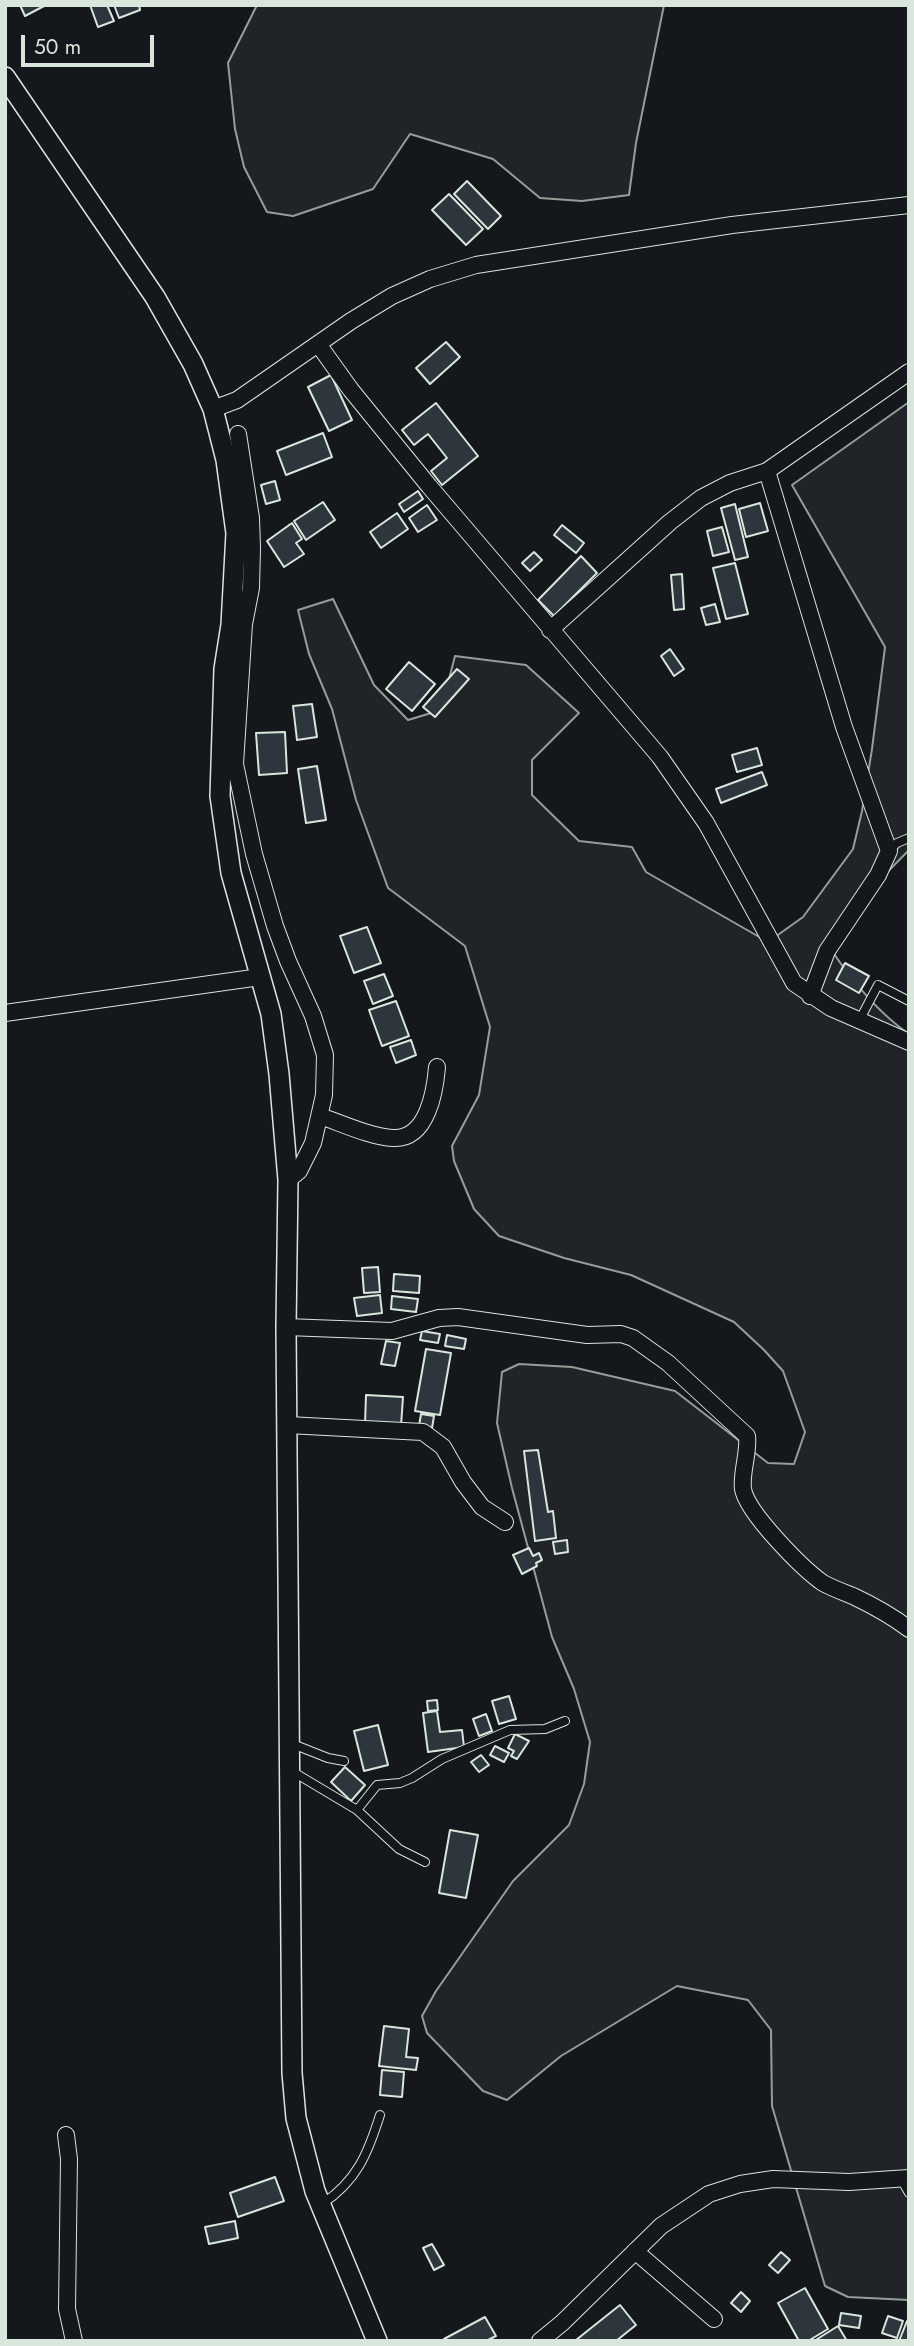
<!DOCTYPE html>
<html>
<head>
<meta charset="utf-8">
<style>
	body { margin:0 }
	#map { position:relative; width:914px; height:2346px; overflow:hidden; background:#14181c; font-family:Jost,sans-serif }
	canvas { display:block }
	.frame { position:absolute; inset:0; border:7px solid #d8e6dc; pointer-events:none }
	.scale { position:absolute; left:21px; top:35px; width:133px; height:32px; box-sizing:border-box; border:4px solid #d8e6dc; border-top:0; padding-left:9px; font-size:21px; line-height:24px; white-space:nowrap; color:#d8e6dc; -webkit-text-stroke:5px #14181c; paint-order:stroke }
</style>
</head>
<body>
<div id="map">
<canvas width="914" height="2346"></canvas>
<div class="frame"></div>
<div class="scale">50 m</div>
</div>
<script>
const ctx = document.querySelector('canvas').getContext('2d');
ctx.lineJoin = 'round';
function fill(path, color) {
  ctx.fillStyle = color;
  ctx.fill(path, 'evenodd');
}
function stroke(path, color, width, dash) {
  ctx.strokeStyle = color;
  ctx.lineWidth = width;
  ctx.lineCap = dash ? 'butt' : 'round';
  ctx.setLineDash(dash || []);
  ctx.stroke(path);
}
const green = new Path2D(`
	M257 5H664L636 143 629 195 582 201 540 198 493 159 410 134 373 189 293 216 267 212 244 167 235 129 228 63Z
	M909 402V850L863 897 830 948C852 981 877 1012 909 1034V2300L848 2297 825 2286 772 2106 771 2030 748 2000 677 1986 561 2056 507 2100 483 2091 427 2033 422 2016 436 1991 513 1881 569 1825 584 1784 590 1742 574 1689 552 1637 512 1488 497 1423 502 1372 519 1364 572 1367 675 1391 768 1463 794 1464 805 1432 783 1371 764 1350 734 1322 631 1275 564 1258 499 1236 474 1209 454 1161 452 1146 479 1095 490 1027 465 946 388 888 356 800 332 709 309 654 298 610 333 599 374 685 408 720 441 710 455 656 526 665 579 713 532 760V795L579 841 632 847 646 872 768 942 803 917 853 849 862 811 872 749 885 647 792 485Z`);
const building = new Path2D(`
	M20 5H46L25 16Z
	M90 5H107L114 21 98 27Z
	M114 5H139L140 10 119 18Z
	M467 181 501 216 488 229 454 194Z
	M449 194 483 229 466 245 432 210Z
	M446 342 460 357 430 384 416 368Z
	M331 375 352 420 329 431 308 387Z
	M436 403 478 456 442 485 431 471 447 458 428 434 414 445 402 430Z
	M323 433 332 457 286 475 277 451Z
	M275 481 280 500 266 504 261 485Z
	M418 491 423 499 404 512 399 504Z
	M323 502 335 520 306 540 294 521Z
	M760 503 768 531 746 537 739 509Z
	M735 504 748 557 735 560 721 508Z
	M427 505 437 520 418 532 409 518Z
	M397 513 408 529 381 548 370 532Z
	M292 523 302 539 296 543 304 554 284 567 267 541Z
	M562 525 584 543 576 553 554 535Z
	M722 527 729 552 713 556 707 531Z
	M534 552 542 560 530 571 522 563Z
	M581 556 597 573 554 616 538 600Z
	M735 563 748 614 726 619 713 568Z
	M682 574 684 609 674 610 671 575Z
	M715 604 720 622 706 625 701 608Z
	M670 649 684 669 674 676 661 656Z
	M409 662 435 684 412 711 386 689Z
	M457 669 469 679 435 717 423 707Z
	M312 704 317 737 297 740 293 706Z
	M285 732 287 773 259 775 256 733Z
	M757 748 762 765 737 772 732 755Z
	M317 766 326 820 306 823 298 769Z
	M762 772 767 785 721 803 716 789Z
	M367 927 381 963 354 973 340 936Z
	M845 963 869 976 859 993 836 980Z
	M384 974 393 996 373 1004 364 981Z
	M396 1001 409 1036 382 1046 369 1010Z
	M411 1040 416 1055 396 1063 390 1047Z
	M378 1267 380 1292 364 1293 362 1268Z
	M394 1274 420 1276 419 1293 393 1291Z
	M380 1295 382 1313 357 1316 354 1298Z
	M392 1296 418 1299 416 1312 391 1309Z
	M422 1331 440 1334 438 1343 420 1340Z
	M447 1335 466 1339 464 1349 445 1346Z
	M386 1341 400 1343 395 1366 381 1364Z
	M426 1349 451 1353 440 1415 415 1411Z
	M366 1395 403 1397 401 1426 365 1424Z
	M421 1414 434 1416 432 1428 419 1426Z
	M538 1450 548 1512 553 1511 556 1538 535 1541 524 1451Z
	M567 1540 568 1552 555 1554 553 1542Z
	M529 1548 533 1556 539 1553 542 1560 536 1563 537 1566 522 1574 513 1555Z
	M509 1696 516 1719 499 1724 492 1701Z
	M437 1700 438 1710 428 1711 427 1701Z
	M437 1711 440 1732 462 1730 464 1747 428 1752 423 1713Z
	M486 1714 492 1731 479 1736 473 1719Z
	M378 1725 388 1765 364 1771 354 1731Z
	M515 1734 529 1741 517 1759 511 1756 514 1751 508 1748Z
	M495 1746 509 1753 504 1762 490 1755Z
	M481 1755 489 1765 479 1772 471 1762Z
	M345 1767 365 1785 351 1801 331 1782Z
	M450 1830 478 1835 466 1898 439 1893Z
	M384 2026 409 2029 406 2057 418 2058 416 2070 379 2066Z
	M382 2070 404 2072 402 2097 380 2095Z
	M275 2177 284 2201 238 2217 230 2193Z
	M235 2221 238 2238 209 2244 205 2227Z
	M432 2244 444 2265 434 2270 423 2248Z
	M781 2252 790 2260 778 2273 769 2265Z
	M805 2288 828 2329 808 2341H799L778 2303Z
	M741 2292 750 2301 741 2312 731 2303Z
	M620 2305 636 2325 616 2341 576 2340Z
	M841 2313 861 2316 859 2328 839 2325Z
	M888 2316 903 2321 897 2338 882 2333Z
	M485 2317 496 2336 486 2341H445L444 2339Z
	M907 2321 909 2322V2341H899Z
	M838 2326 847 2341H814Z`);
const service = new Path2D(`
	M889 851 897 843 909 838
	M859 1021 878 985 909 1001
	M290 1743 328 1758 344 1761
	M290 1770 357 1810 399 1849 425 1862
	M357 1810 377 1785 400 1783 412 1778 442 1759 510 1730 545 1729 565 1721
	M901 2179 909 2193
	M322 2204C357 2181 368 2153 380 2115`);
const minor = new Path2D(`
	M318 344 351 390 429 486 660 757 706 823 794 983 831 1008 909 1042
	M213 409 237 400 351 321 392 296 430 279 476 265 732 225 909 205
	M238 434 251 518 252 547 251 588 244 624 235 764 254 854 275 926 288 961 313 1016 325 1055 324 1095 313 1143 299 1171 288 1180
	M767 471 844 727 889 851 878 875 827 951 810 996
	M550 630 670 522 701 498 730 483 767 471 909 372
	M5 1013 260 977
	M320 1116C341 1123 371 1137 393 1138 427 1140 435 1092 437 1067
	M286 1327 392 1331 439 1318 458 1317 587 1335 621 1334 633 1338 668 1363 747 1436C749 1454 741 1471 743 1489 747 1513 803 1569 823 1583 832 1588 843 1592 853 1596 872 1605 892 1616 909 1629
	M287 1425 423 1432 443 1447 463 1482 482 1507 505 1522
	M66 2135 69 2159 67 2309 74 2341
	M635 2251 714 2319
	M540 2341 562 2323 661 2226 709 2194 740 2184 773 2179 849 2182 909 2178`);
const tertiary = new Path2D(`
	M5 77 155 297 193 364 213 409 226 460 236 533 231 625 224 669 220 796 231 873 271 1014 279 1074 288 1180 286 1327 292 2073 296 2118 315 2191 377 2341`);
fill(green, '#202428');
stroke(green, '#939e99', 2);
fill(building, '#2c363c');
stroke(building, '#d8e6dc', 2);
stroke(service, '#d8e6dc', 10);
stroke(minor, '#d8e6dc', 18);
stroke(tertiary, '#d8e6dc', 22);
stroke(service, '#14181c', 8);
stroke(minor, '#14181c', 16);
stroke(tertiary, '#14181c', 19);
</script>
</body>
</html>
